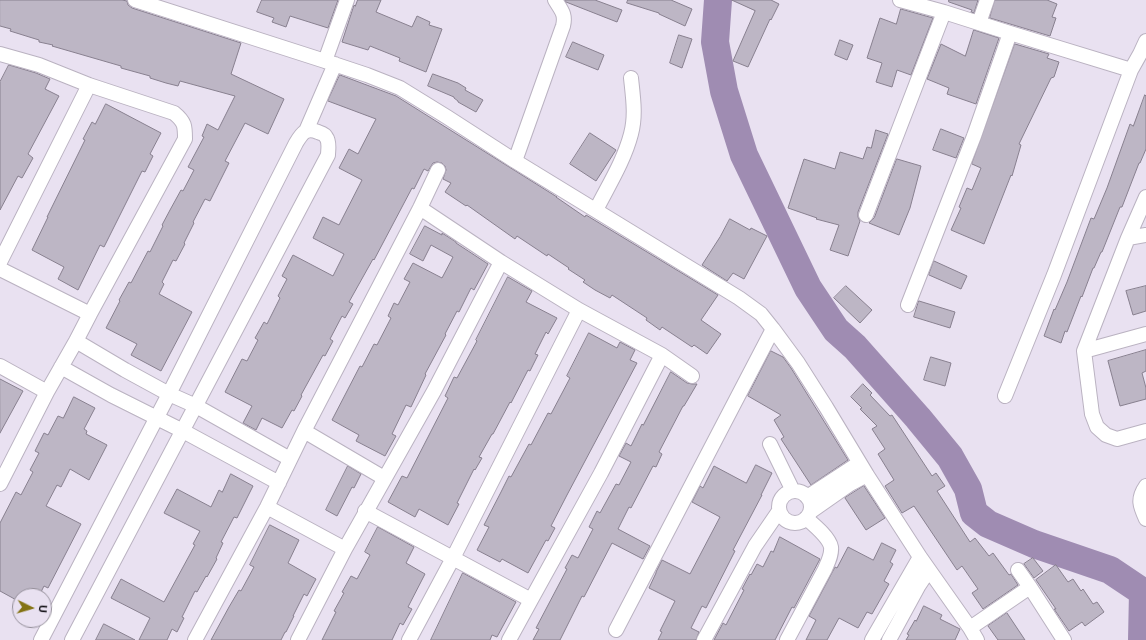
<!DOCTYPE html>
<html>
<head>
<meta charset="utf-8">
<style>
	body { margin:0 }
	#map { position:relative; width:1146px; height:640px; overflow:hidden; background:#e9e1f1; font-family:"Noto Sans",sans-serif }
	canvas { display:block }
	.north { position:absolute; left:12px; top:588px; width:40px; height:40px; box-sizing:border-box; background:#e9e1f1; border:1px solid #948f9a; border-radius:50%; rotate:95deg; font-size:11px; font-weight:700; line-height:16px; text-align:center; color:#151318 }
	.north::after { content:''; display:block; margin:auto; width:14px; height:18px; background:#847314; clip-path:polygon(50% 0,100% 100%,50% 72%,0 100%) }
</style>
</head>
<body>
<div id="map">
<canvas width="1146" height="640"></canvas>
<div class="north">U</div>
</div>
<script>
const ctx = document.querySelector('canvas').getContext('2d');
ctx.lineJoin = 'round';
function stroke(path, color, width, dash) {
  ctx.strokeStyle = color;
  ctx.lineWidth = width;
  ctx.lineCap = dash ? 'butt' : 'round';
  ctx.setLineDash(dash || []);
  ctx.stroke(path);
}
function fill(path, color) {
  ctx.fillStyle = color;
  ctx.fill(path, 'evenodd');
}
const river = new Path2D(`
	M718 0 715 42 724 91 744 155 808 288 836 330 855 347 918 418 950 457 968 489 974 513 988 524 1034 544 1110 570 1143 592 1142 640`);
const building = new Path2D(`
	M0 0H122L127 1 128 5 132 8 241 43 231 74 284 99 268 134 245 123 225 161 229 163 210 201 205 199 193 222 194 223 184 243 185 244 176 261 173 260 162 282 164 284 159 294 192 312 161 371 131 355 137 344 106 328 120 301 119 300 129 282 131 283 148 251 150 252 163 226 162 225 170 210 181 190 183 191 194 170 188 167 204 137 202 136 207 124 218 130 235 96 180 81 178 86 166 83 150 78V76L121 68V66L52 46 53 45 39 42V40L10 31 11 29 0 26Z
	M262 0H338L328 28 290 16 286 27 272 22 274 18 257 12Z
	M358 0H381L376 12 412 27 417 16 430 22 429 25 442 29 426 72 399 61 400 58 370 46 368 50 342 42 354 5 355 6Z
	M565 0H595L622 10 617 22 566 2Z
	M628 0H671L692 9 685 26 659 14V13L627 3Z
	M732 0H771L779 4 771 20 770 19 748 67 733 61 755 11Z
	M949 0H978L974 13 971 12 972 10 949 2Z
	M995 0H1047L1057 4 1052 17 1056 18 1050 36 990 18Z
	M901 9 933 18 911 75 897 70 892 87 876 82 882 63 867 58 880 18 896 24Z
	M974 30 999 38 976 104 947 94 949 88 927 79 941 44 965 56Z
	M679 35 692 39 682 68 670 63Z
	M840 40 853 45 847 60 835 55Z
	M573 42 604 55 598 70 566 57Z
	M1015 44 1049 54 1047 58 1059 62 1054 77 1051 78 1019 144 1021 145 1012 176 1011 175 984 244 951 230 961 208 959 207 967 188 972 190 981 168 972 164Z
	M9 65 36 73 50 79 45 89 59 96 28 154 33 158 22 178 18 176 0 210V82Z
	M433 74 458 83 466 88 465 90 483 100 476 112 458 102V101L454 98V97L428 86Z
	M340 75 396 96 557 197H556L585 217 586 215 718 295 701 320 721 334 707 354 694 345 692 347 662 327 660 330 646 320 647 318 612 295 610 298 595 290 583 282 585 280 568 269 569 268 548 254 547 256 517 236 515 239 467 205 466 206 445 192 451 183 443 179 446 170 445 166 442 163 437 162 433 163 428 171 424 169 414 189 412 188 374 260 373 259 349 302 353 304 345 318 342 316 330 339 333 341 325 356 323 355 301 395 302 396 294 411 292 410 282 428 262 418 256 430 243 423 252 406 225 392 242 359 247 361 258 340 255 338 264 322 267 324 280 298 278 296 287 279 282 276 293 255 333 276 344 254 313 238 323 217 339 225 362 180 339 168 349 149 358 154 376 119 328 101Z
	M1145 95 1146 96V149L1140 163H1139L1122 207H1120L1102 252H1101L1094 268H1093L1082 297 1081 296 1067 332 1065 331 1061 343 1044 336 1054 309 1055 310 1067 282 1091 218 1094 219 1107 188 1130 124 1133 126Z
	M106 104 161 133 150 154 153 156 145 172 142 171 104 247 100 245 78 290 58 279 64 267 32 250 48 217H47L85 140 83 139 92 122 95 124Z
	M941 129 964 138 956 158 933 150Z
	M876 130 888 134 858 212V217L860 221 848 256 830 250 839 225 816 219 817 218 788 208 804 159 835 169 840 152 863 159 867 147 871 148Z
	M590 133 616 150 596 181 570 164Z
	M897 159 921 166 910 208 899 235 869 223 874 218Z
	M730 219 750 230 751 228 767 236 744 279 733 273 727 281 702 265 720 237Z
	M425 226 442 235V233L456 242V243L488 264 474 290 471 288 459 312 457 311 445 334 446 335 425 374 426 375 411 407 406 405 392 434 396 436 385 456 356 441 359 435 332 420 360 366 362 367 374 344 377 345 391 318 388 316 394 303 398 305 410 282 404 279 413 263 442 278 453 257 431 245 423 261 410 254Z
	M934 261 967 276 961 289 929 275Z
	M508 277 532 291 526 302 557 318 548 334 546 332 535 354 538 355 530 371 528 370 511 403 510 402 493 434H492L479 457 482 458 475 470 474 469 457 503 459 504 448 525 419 509 415 517 388 502 402 476 407 478 448 398 445 396 454 377 457 378 477 341 476 340Z
	M846 286 872 310 860 323 834 298Z
	M1146 286V311L1133 315 1126 291Z
	M919 301 955 312 950 328 914 317Z
	M589 333 617 348 620 342 635 350 630 360 637 363 567 495 551 526 555 528 548 541 546 540 528 573 502 559 500 562 477 550 489 527 484 525 501 492 509 476 511 477 529 444 531 445 548 413 551 414 570 378 567 376Z
	M1146 350V371L1142 373 1146 388V399L1120 406 1108 361Z
	M771 351 783 357 791 368 848 460 811 485 781 439 784 437 774 420 781 415 748 396Z
	M931 357 951 363 945 386 924 380Z
	M671 372 687 383 692 384H697L684 406H683L659 452 662 454 656 467 653 466 631 508 629 507 618 529 650 546 643 559 612 543 584 597 582 596 560 640H533L539 629 536 628 567 569 565 568 572 555 578 558 593 529 589 527 597 511 600 513 616 484 619 485 631 462 619 456 626 443 631 446 642 424 643 425Z
	M0 379 23 391 0 433Z
	M863 384 872 393 870 395 890 416 892 415 932 476 936 473 945 486 937 491 970 542 975 538 989 556 993 553 1009 575 1011 574 1018 585 983 609 972 593 978 589 962 566 957 570 914 506 902 513 885 486 894 480 878 454 885 449 872 429 877 426 860 409 862 408 851 397Z
	M74 397 95 408 84 429 87 431 86 434 107 445 89 480 70 469 61 487 57 485 46 506 81 524 48 588 44 586 39 596H20V602L0 591V523L16 492 21 495 33 472 30 470 39 453 35 451 44 433 48 435 58 416 63 418Z
	M756 465 772 473 761 495H762L733 550 735 551 706 608 702 606 691 628 699 632 696 640H658L662 632 660 631 675 601 649 588 656 573V572L662 560 690 574 720 517 692 502 700 486 703 488 714 466 746 483Z
	M348 466 361 474 354 488 352 487 337 516 326 510Z
	M231 474 253 486 237 518 234 517 221 542 223 543 216 558 217 559 207 577 206 576 197 592 195 591 182 617 184 618 177 632 172 629 167 640H139L150 618 111 598 121 579 164 602 195 545 193 544 200 531 164 513 177 489 211 507 219 490 222 492Z
	M864 486 885 518 866 530 845 498Z
	M270 525 299 540 288 563 316 579 307 596 304 594 293 616H294L286 632H285L281 640H211L229 607 239 590 241 591 254 567 250 565Z
	M378 527 414 547 406 563 425 574 408 607 412 609 403 625 400 623 392 640H322L336 612 334 611 344 593 342 592 351 576 357 579 370 555 365 552Z
	M780 537 820 559 794 608 792 607 775 640H714L723 623 726 625 744 590 742 589 750 574 751 575 757 564 763 567 771 551 773 552Z
	M882 543 896 550 890 562 893 564 884 581 889 584 872 614 867 612 858 628 839 618 827 640H806L816 620 809 616 835 567 837 568 848 547 873 560Z
	M1033 558 1043 571 1034 578 1024 564Z
	M1056 565 1068 582 1073 579 1081 591 1083 589 1093 604 1097 602 1104 612 1085 626 1082 622 1069 631 1054 609H1056L1036 580Z
	M463 573 516 602 497 637 492 635 490 640H431Z
	M924 606 942 615 940 619 960 629 955 640H906L909 635 907 634 915 620 916 621Z
	M1007 613 1025 640H998L988 626Z
	M104 624 135 640H96Z`);
const street = new Path2D(`
	M135 0 325 61 367 75 400 88 447 117 515 161 739 298 761 314 773 329 798 363 826 407 867 475 920 557 970 628 977 640
	M900 0 944 12 1010 33 1131 70 1140 54 1146 41
	M979 23 987 0
	M0 54 39 65 89 85 174 113C185 122 185 126 185 139L90 314 0 269
	M325 61 347 0
	M306 131 335 64
	M515 161 563 26C566 14 561 10 555 0
	M1146 197 1128 238 1084 351 1092 414 1097 427 1106 435 1117 439 1146 431
	M420 208 501 262 579 310 662 355 692 376
	M596 210C608 186 624 161 631 134 636 116 633 97 631 78
	M866 215 944 12
	M1128 238 1146 235
	M0 262 89 85
	M908 305 974 136 1010 33
	M76 341 125 370 169 394 196 406 290 459
	M1084 351 1146 334
	M0 366 47 392
	M61 367 111 395 183 431 279 483
	M1005 396 1054 275 1131 70
	M304 431 384 478
	M770 444 793 491
	M0 484 47 392 76 341 90 314
	M1146 486C1137 499 1140 506 1146 519
	M779 507a16 16 0 1 1 32 0a16 16 0 1 1-32 0Z
	M807 497 859 463
	M267 507 345 549
	M365 511 531 600
	M810 512 850 484 867 475
	M1018 570 1030 587 1064 640
	M970 628 1030 587
	M616 630 773 329
	M41 640 169 394 296 143C302 133 306 127 318 132 321 133 325 134 326 137 330 142 328 150 328 155L72 640
	M195 640 267 507 304 431 420 208 438 170
	M298 640 345 549 434 391 501 262
	M409 640 453 558 579 310
	M509 640 531 600 601 473 662 355
	M704 640 755 546 779 511
	M787 640 825 569C828 562 832 555 831 547 829 537 814 525 806 518
	M872 640 920 557
	M889 640 919 585 929 570`);
stroke(river, '#9f8cb2', 28);
fill(building, '#bdb6c5');
stroke(building, '#88808f', 1);
stroke(street, '#bab2c1', 16);
stroke(street, '#fff', 14);
</script>
</body>
</html>
